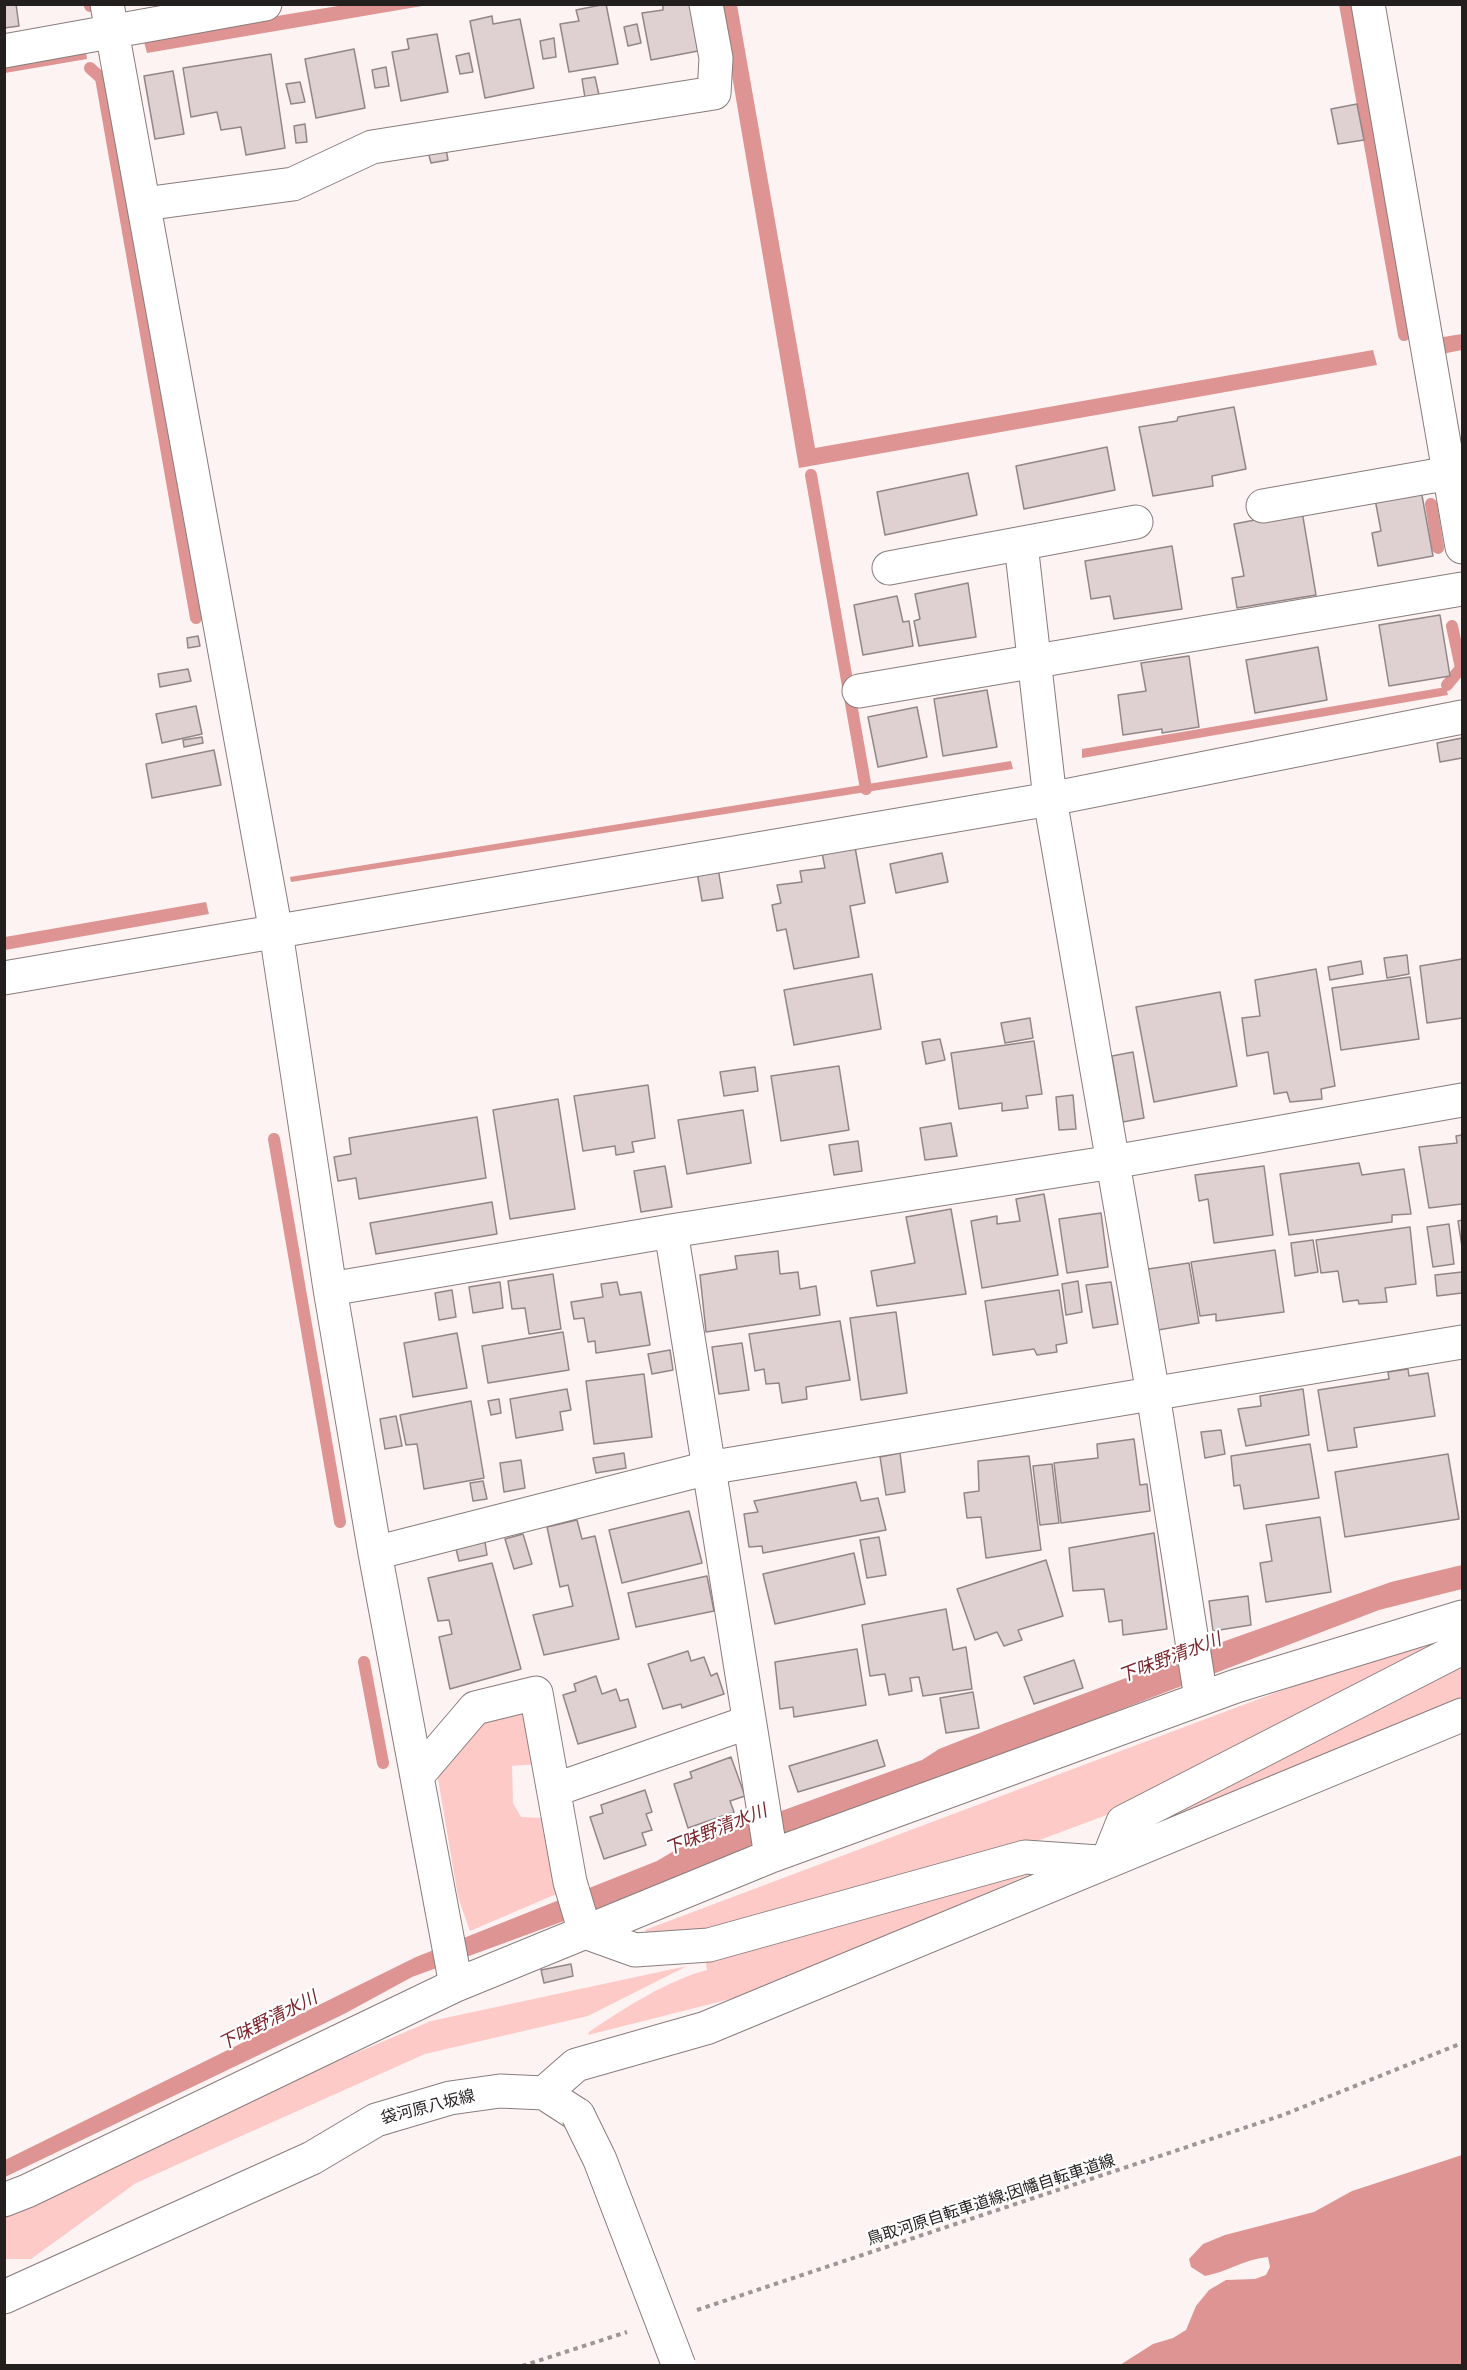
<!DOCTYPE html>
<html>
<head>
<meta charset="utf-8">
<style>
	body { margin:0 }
	#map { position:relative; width:1467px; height:2370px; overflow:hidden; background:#fef3f3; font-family:"Public Sans",sans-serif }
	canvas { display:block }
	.frame { position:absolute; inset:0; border:6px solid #241f1f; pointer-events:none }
</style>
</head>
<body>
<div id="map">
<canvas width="1467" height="2370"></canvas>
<div class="frame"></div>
</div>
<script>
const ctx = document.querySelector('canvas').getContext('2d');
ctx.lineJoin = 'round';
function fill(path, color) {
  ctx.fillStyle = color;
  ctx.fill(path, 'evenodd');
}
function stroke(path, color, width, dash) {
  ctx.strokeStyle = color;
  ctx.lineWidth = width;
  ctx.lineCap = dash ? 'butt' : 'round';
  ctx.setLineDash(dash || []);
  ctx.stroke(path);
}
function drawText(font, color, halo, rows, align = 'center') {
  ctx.font = font + ' "Public Sans","Noto Sans JP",sans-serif';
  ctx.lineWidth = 4.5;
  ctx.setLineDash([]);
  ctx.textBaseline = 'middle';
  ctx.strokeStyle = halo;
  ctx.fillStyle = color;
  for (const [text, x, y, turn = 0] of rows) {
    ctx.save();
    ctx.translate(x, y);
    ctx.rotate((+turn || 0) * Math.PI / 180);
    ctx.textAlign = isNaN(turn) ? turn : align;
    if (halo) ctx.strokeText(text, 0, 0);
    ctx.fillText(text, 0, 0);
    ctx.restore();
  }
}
const green = new Path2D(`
	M1462 1632 1104 1816 1037 1841 756 1915 711 1929 651 1939 645 1930 1296 1685Z
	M1462 1659V1697L1213 1800 1137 1834Z
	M530 1707 537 1764 512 1766 513 1803 521 1817 545 1818 561 1892 470 1931 458 1897 436 1767 475 1717Z
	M1042 1869 754 1993 588 2035 589 2032C621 2010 670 1979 707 1970L705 1958Z
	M687 1966 588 2016 425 2054 136 2183 31 2259H5V2211L258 2095 431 2021Z`);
const water = new Path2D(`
	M344 5H428L147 53 143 38Z
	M720 5H737L815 448 1373 350 1377 365 799 468Z
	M86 52 87 59 5 73V65Z
	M1462 334V350L1442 354 1437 338Z
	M1446 687 1448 695 1082 758V749Z
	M1011 761 1013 769 291 882 290 877Z
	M206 902 209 914 5 950V937Z
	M1462 1565V1589L1379 1610 738 1857 412 1977 344 2014 5 2177V2160L416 1957 657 1861 679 1848 922 1760 939 1749 1000 1725 1225 1641 1391 1582Z
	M1462 2155V2365H1120L1153 2344 1173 2338 1186 2330 1196 2306 1209 2290 1226 2280 1255 2279 1266 2275 1270 2267 1268 2257C1245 2259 1227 2272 1205 2276L1191 2267 1189 2259 1203 2244 1225 2235 1314 2212 1352 2191Z`);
const stream = new Path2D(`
	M90 4V6
	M1345 4 1404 335
	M90 68 101 78 196 618
	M811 475 866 789
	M1431 504 1438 548
	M1447 685 1461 668 1452 626
	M274 1139 340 1522
	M364 1662 383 1763`);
const building = new Path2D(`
	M4 4H16L19 26 4 28Z
	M606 4 618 64 569 72 560 24 579 21 576 10Z
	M663 4H690L698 51 651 60 642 13 663 10Z
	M492 16 493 24 520 19 534 88 485 98 470 21Z
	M637 24 641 43 628 46 624 27Z
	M437 34 448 92 401 101 392 52 409 49 407 39Z
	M554 38 556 57 543 59 540 41Z
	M354 49 365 108 316 118 305 59Z
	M469 53 473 72 460 74 456 56Z
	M271 54 285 148 246 155 241 127 221 130 217 112 191 117 183 68Z
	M386 67 389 86 375 88 372 70Z
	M173 71 184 134 155 139 144 76Z
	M595 77 599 95 585 98 582 79Z
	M300 82 305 102 291 104 286 84Z
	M1357 104 1364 140 1338 144 1331 109Z
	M305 124 307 142 296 143 294 126Z
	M446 149 448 160 431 163 428 152Z
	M1234 407 1246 469 1212 476 1213 486 1153 496 1139 427 1177 421 1178 417Z
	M1107 447 1115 490 1024 509 1016 466Z
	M968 473 977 515 885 535 877 492Z
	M1421 490 1433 556 1378 566 1372 533 1381 531 1375 499Z
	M1302 511 1316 595 1237 608 1232 578 1244 576 1234 524Z
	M1172 546 1182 609 1114 619 1110 596 1091 599 1085 561Z
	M968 583 976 637 919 646 914 621 920 619 915 594Z
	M897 596 903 622 909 621 913 646 863 655 854 605Z
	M1440 615 1450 676 1389 686 1379 625Z
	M198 636 200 646 188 648 187 638Z
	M1318 647 1327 700 1255 713 1246 660Z
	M1189 656 1199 727 1162 733V729L1123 735 1118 695 1146 691 1141 663Z
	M188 669 191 681 160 687 158 674Z
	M987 690 997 747 943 756 934 699Z
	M196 706 202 734 162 743 156 714Z
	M917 707 927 757 878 767 868 717Z
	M202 737 203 743 184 747 183 740Z
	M1462 738V758L1440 762 1437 743Z
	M214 750 221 785 152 798 146 764Z
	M855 847 865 903 850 906 859 957 794 969 786 929 777 931 772 905 781 903 777 885 802 882 800 871 825 868 822 853Z
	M942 853 948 882 896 893 890 864Z
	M718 868 723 898 702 901 697 872Z
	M1407 955 1409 974 1387 978 1384 958Z
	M1462 959V1018L1427 1023 1420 966Z
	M1361 961 1363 974 1330 980 1328 967Z
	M1316 969 1335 1086 1321 1089 1322 1099 1290 1102 1287 1092 1274 1094 1268 1052 1247 1056 1242 1018 1260 1016 1255 980Z
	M872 974 881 1029 794 1045 784 990Z
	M1410 977 1419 1039 1341 1050 1332 988Z
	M1220 992 1237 1086 1154 1102 1136 1007Z
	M1030 1018 1033 1038 1005 1043 1001 1023Z
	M940 1039 945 1060 926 1064 922 1042Z
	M1034 1041 1042 1094 1026 1096 1028 1108 1002 1111V1103L959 1109 951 1053Z
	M1133 1052 1144 1118 1123 1122 1112 1056Z
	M839 1066 849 1130 781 1141 771 1076Z
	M755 1067 758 1091 724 1096 720 1072Z
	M648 1085 655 1138 632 1142 634 1152 616 1155 615 1146 583 1151 574 1096Z
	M1073 1095 1076 1129 1059 1130 1056 1097Z
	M558 1099 575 1209 510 1219 493 1110Z
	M743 1110 751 1163 687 1174 678 1120Z
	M477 1117 486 1178 359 1199 356 1178 338 1181 334 1157 351 1154 349 1138Z
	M951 1123 957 1156 925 1160 920 1128Z
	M1462 1135V1204L1429 1208 1419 1147 1457 1143 1456 1136Z
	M858 1141 862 1171 834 1175 829 1145Z
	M1359 1163 1362 1175 1404 1169 1411 1214 1392 1215V1222L1289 1235 1280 1174Z
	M665 1166 672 1207 641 1212 634 1171Z
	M1264 1166 1273 1235 1214 1243 1208 1199 1199 1201 1195 1175Z
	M1044 1194 1058 1275 982 1288 971 1221 997 1216V1224L1020 1221 1016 1199Z
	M492 1202 497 1234 376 1254 370 1223Z
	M951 1209 966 1294 877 1306 871 1271 915 1263 906 1217Z
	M1101 1213 1108 1267 1067 1273 1059 1219Z
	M1462 1220V1247L1458 1221Z
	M1449 1224 1454 1264 1433 1267 1427 1227Z
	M1410 1227 1416 1284 1385 1288 1387 1302 1359 1304 1358 1300 1343 1302 1338 1271 1321 1273 1316 1240Z
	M1313 1240 1318 1272 1295 1276 1291 1243Z
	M1275 1250 1284 1312 1216 1321V1314L1200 1316 1191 1262Z
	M778 1251 780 1274 798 1272 800 1289 816 1286 820 1315 706 1332 700 1275 737 1269 735 1256Z
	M1189 1263 1199 1323 1158 1330 1148 1269Z
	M1462 1272V1293L1437 1296 1435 1275Z
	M553 1274 561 1329 529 1334 525 1308 512 1309 508 1281Z
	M1078 1281 1082 1312 1066 1315 1062 1284Z
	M500 1282 503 1308 473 1313 469 1287Z
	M617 1282 620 1295 641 1292 650 1345 596 1353 595 1341 588 1342 584 1318 574 1319 571 1302 603 1297 601 1284Z
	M1111 1282 1118 1324 1093 1328 1086 1285Z
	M452 1290 456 1317 439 1320 435 1293Z
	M1059 1290 1067 1343 1056 1345 1057 1352 1037 1355 1034 1349 993 1355 985 1301Z
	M896 1312 907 1393 861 1400 850 1318Z
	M840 1321 850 1380 806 1387 807 1399 782 1403 779 1383 766 1384 764 1369 755 1371 749 1334Z
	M563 1332 569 1370 488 1383 482 1346Z
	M457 1333 467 1388 413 1397 404 1343Z
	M742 1343 749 1390 719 1394 712 1347Z
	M670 1350 673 1370 652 1374 648 1354Z
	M1408 1369 1409 1376 1428 1373 1435 1416 1354 1428 1357 1447 1328 1451 1318 1390 1389 1379 1388 1372Z
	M644 1374 652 1437 594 1444 586 1381Z
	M567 1389 571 1410 560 1412 563 1430 516 1438 510 1399Z
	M1303 1389 1309 1435 1246 1446 1238 1409 1261 1406 1260 1396Z
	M499 1399 501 1413 491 1415 488 1401Z
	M471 1401 484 1478 424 1489 417 1444 406 1445 400 1415Z
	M396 1416 402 1446 385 1449 380 1419Z
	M1221 1430 1225 1454 1205 1458 1201 1432Z
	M1134 1439 1140 1485 1147 1484 1150 1511 1061 1523 1054 1463 1098 1458 1097 1444Z
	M1310 1444 1319 1498 1244 1509 1240 1485 1234 1486 1231 1456Z
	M624 1453 626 1468 596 1473 593 1458Z
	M900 1453 905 1492 886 1495 880 1457Z
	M1448 1454 1459 1519 1345 1537 1335 1472Z
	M1029 1456 1041 1550 986 1558 981 1517 967 1518 964 1493 979 1491 978 1461Z
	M521 1460 525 1488 504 1492 500 1463Z
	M1052 1464 1059 1523 1040 1525 1033 1466Z
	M483 1481 487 1499 473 1501 470 1483Z
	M856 1482 861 1501 878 1498 886 1530 763 1553 762 1546 749 1547 744 1514 758 1512 754 1501Z
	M689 1511 702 1563 622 1583 609 1530Z
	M1320 1517 1331 1592 1266 1602 1260 1563 1272 1561 1266 1525Z
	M577 1520 582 1539 595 1536 619 1639 544 1655 533 1615 573 1606 568 1585 560 1587 547 1527Z
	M1154 1533 1167 1629 1123 1635 1122 1620 1109 1622 1104 1589 1073 1591 1069 1548Z
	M523 1534 532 1564 514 1569 505 1539Z
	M879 1537 886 1575 867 1578 860 1540Z
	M485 1542 487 1555 459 1561 456 1549Z
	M854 1553 865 1604 775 1624 763 1574Z
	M1046 1560 1063 1616 1018 1630 1022 1640 1004 1646 997 1632 975 1640 957 1589Z
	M492 1563 521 1669 450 1689 439 1637 452 1634 449 1620 438 1621 428 1578Z
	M707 1576 714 1611 636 1627 628 1593Z
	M1248 1596 1251 1625 1213 1631 1209 1601Z
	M946 1609 953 1650 966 1647 972 1689 923 1696 919 1677 910 1678 912 1691 889 1695 885 1674 870 1676 862 1625Z
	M857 1649 866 1705 794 1717 793 1707 780 1709 775 1662Z
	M688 1651 691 1661 704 1657 711 1676 717 1673 724 1694 682 1708 681 1704 663 1709 648 1664Z
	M1074 1660 1083 1688 1034 1704 1024 1677Z
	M596 1676 602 1694 616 1689 620 1701 628 1699 636 1727 578 1744 563 1695 576 1691 574 1684Z
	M973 1692 979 1728 946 1733 940 1698Z
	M877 1740 885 1766 798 1792 789 1766Z
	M731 1757 745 1796 730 1801 734 1812 688 1828 674 1784 692 1778 690 1772Z
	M645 1790 652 1812 646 1814 652 1830 642 1833 646 1845 604 1859 590 1817 603 1813 601 1805Z
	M571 1964 573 1976 544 1983 541 1970Z`);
const path = new Path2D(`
	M697 2310 1283 2115 1462 2043
	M522 2366 627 2332`);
const minor = new Path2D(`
	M107 4 276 932 330 1289 375 1553 456 1985
	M1368 4 1462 547
	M4 51 265 4
	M144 204 293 184 372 147 714 93 716 58 706 4
	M1263 506 1450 473
	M1021 544 1050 799 1153 1394 1201 1698
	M889 568 1136 522
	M859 691 1462 589
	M4 978 1050 799 1462 717
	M671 1231 771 1856
	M330 1289 671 1231 1113 1162 1462 1100
	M375 1553 708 1468 1462 1342
	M417 1776 475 1708 536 1693 570 1882 585 1932 635 1950 709 1945 1025 1857 1099 1862
	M554 1790 749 1722
	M1107 1862 1123 1822 1462 1648
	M544 2093 576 2065 706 2028 1462 1715
	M4 2200 27 2191 456 1985 771 1856 1236 1686 1462 1617`);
const major = new Path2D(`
	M4 2297 312 2158 376 2120 450 2098 500 2091 544 2093 578 2115`);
const majorBridge = new Path2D(`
	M578 2115 600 2160 679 2366`);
const streetNames = [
	["袋河原八坂線",428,2107,-14],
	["鳥取河原自転車道線;因幡自転車道線",991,2200,-18]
];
const waterNames = [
	["下味野清水川",1170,1658,-21],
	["下味野清水川",716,1830,-22],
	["下味野清水川",268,2021,-27]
];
fill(green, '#fdcac8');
fill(water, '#de9492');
stroke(stream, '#de9492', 12);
fill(building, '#dfd1d1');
stroke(building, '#938686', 1.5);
stroke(minor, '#897d7c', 35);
stroke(major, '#897d7c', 35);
stroke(path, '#9e9696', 4, [4.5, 4.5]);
stroke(minor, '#fff', 33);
stroke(major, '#fff', 33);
stroke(majorBridge, '#897d7c', 35, []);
stroke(majorBridge, '#fff', 33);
drawText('16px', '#241f1f', '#fff', streetNames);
drawText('italic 18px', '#7c242a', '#fff', waterNames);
</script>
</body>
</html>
